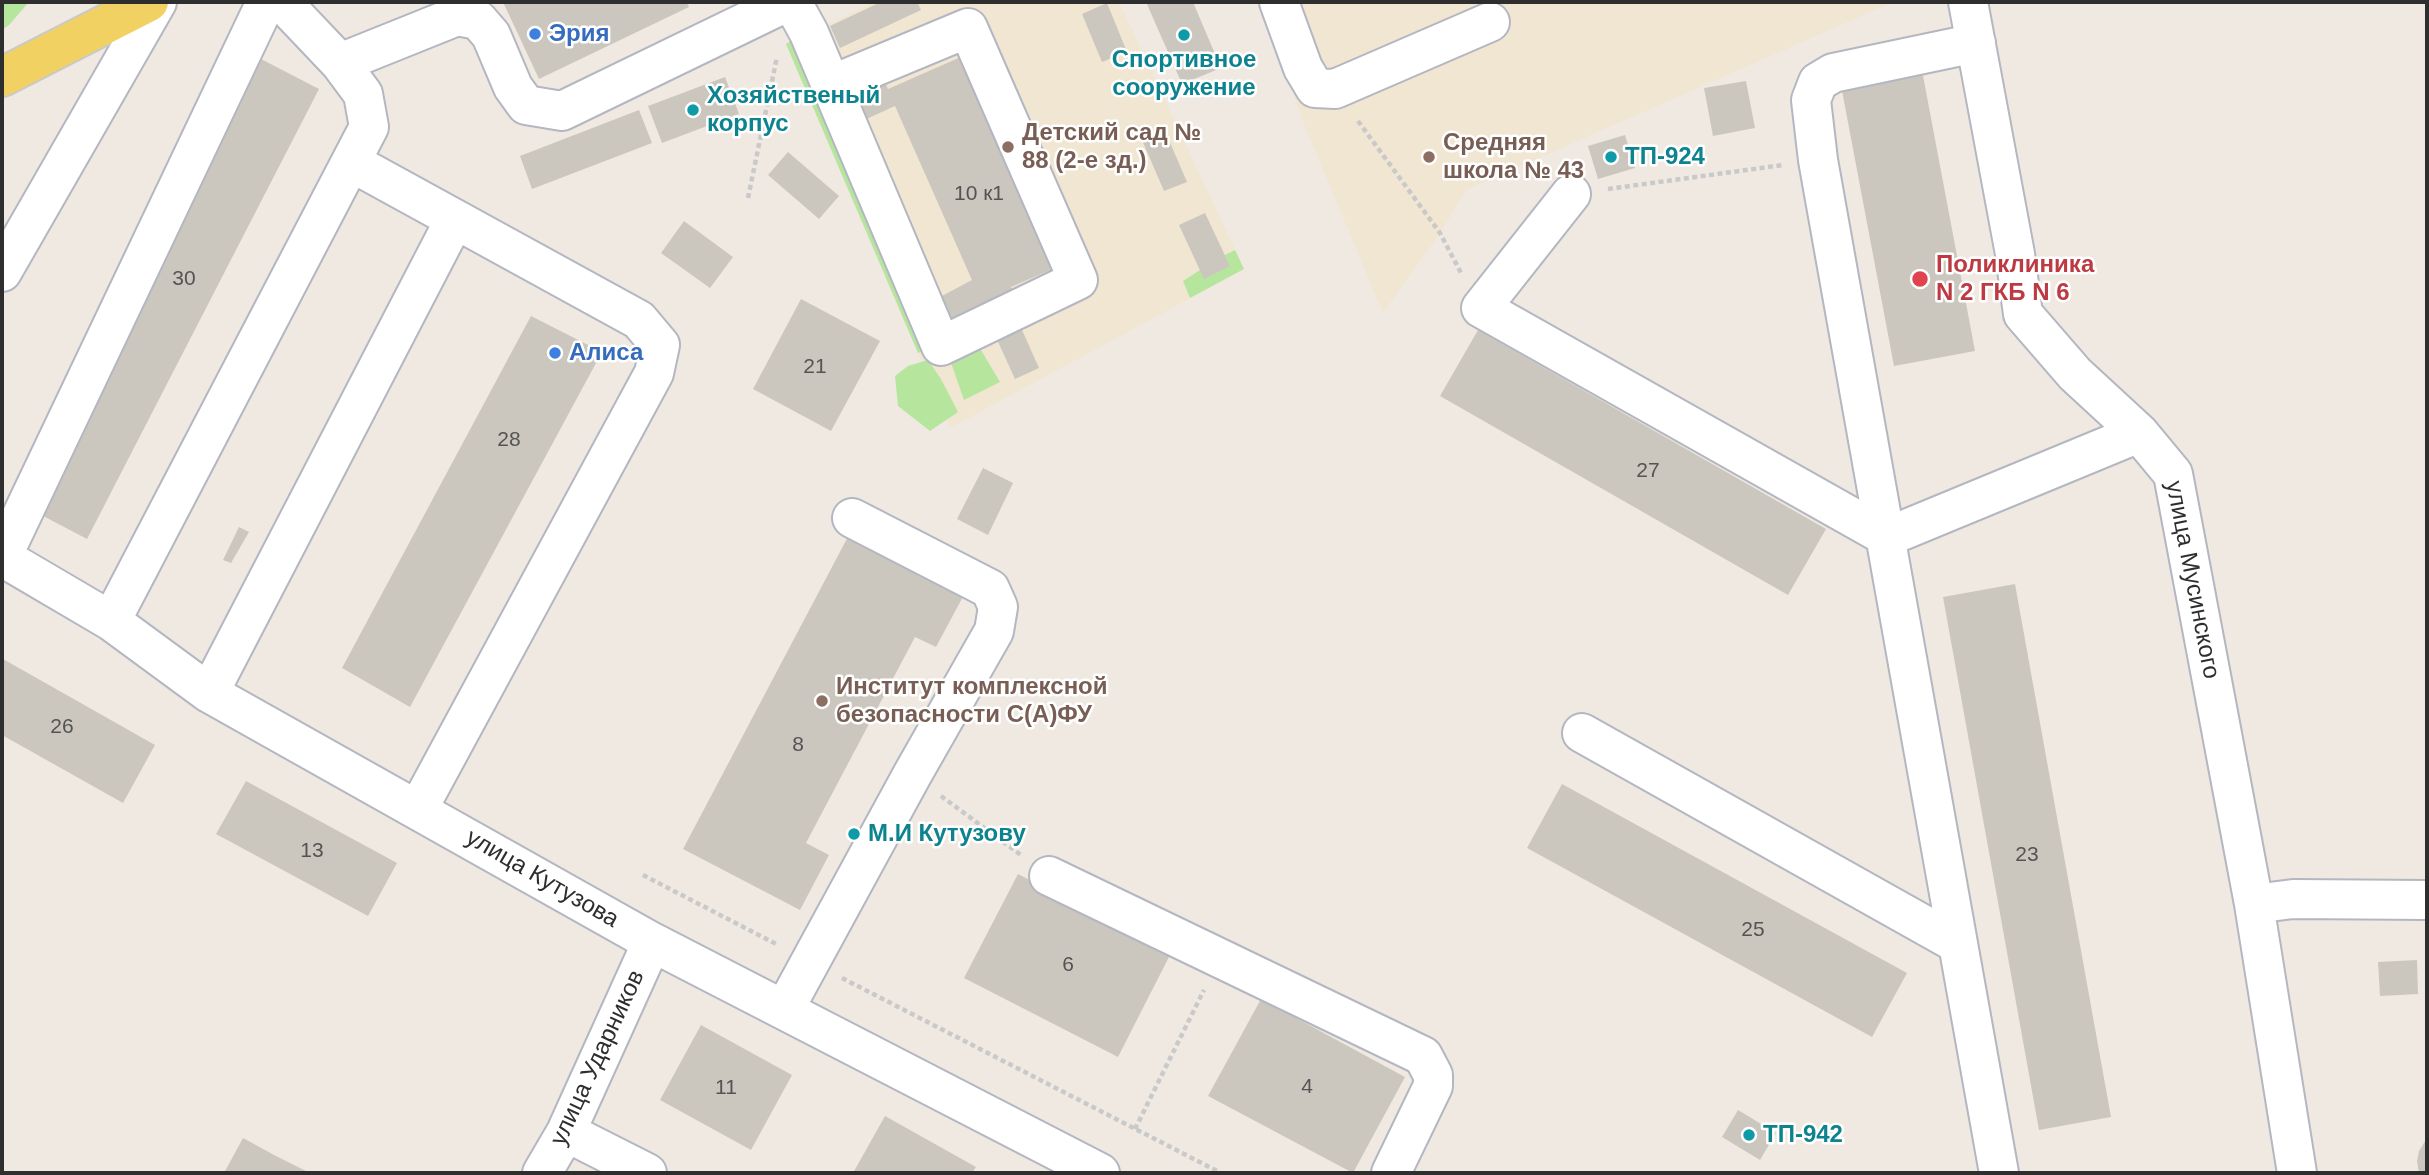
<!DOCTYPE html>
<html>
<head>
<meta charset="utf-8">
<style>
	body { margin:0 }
	#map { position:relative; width:2429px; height:1175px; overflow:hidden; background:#efe9e1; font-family:Arial,sans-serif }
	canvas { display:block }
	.frame { position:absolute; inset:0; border:4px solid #2e2e2e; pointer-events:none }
</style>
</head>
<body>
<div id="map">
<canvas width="2429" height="1175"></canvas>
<div class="frame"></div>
</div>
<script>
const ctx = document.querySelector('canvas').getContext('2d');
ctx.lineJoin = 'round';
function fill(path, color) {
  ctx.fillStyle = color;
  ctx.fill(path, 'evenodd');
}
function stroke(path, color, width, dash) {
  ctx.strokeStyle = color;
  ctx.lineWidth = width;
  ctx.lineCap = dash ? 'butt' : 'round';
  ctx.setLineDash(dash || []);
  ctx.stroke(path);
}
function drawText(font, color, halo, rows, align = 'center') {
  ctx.font = font + ' Arial,sans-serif';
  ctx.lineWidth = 5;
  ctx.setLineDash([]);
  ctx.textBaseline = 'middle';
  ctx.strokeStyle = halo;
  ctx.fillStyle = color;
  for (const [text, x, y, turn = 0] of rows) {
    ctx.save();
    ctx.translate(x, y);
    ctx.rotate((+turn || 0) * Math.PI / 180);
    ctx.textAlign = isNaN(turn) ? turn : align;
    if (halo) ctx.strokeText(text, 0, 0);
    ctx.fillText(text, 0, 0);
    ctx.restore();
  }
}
const education = new Path2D(`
	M875 2H1119L1244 269 950 428 786 44Z
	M1260 2H1893L1466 190 1440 233 1383 313 1304 124Z`);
const green = new Path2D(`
	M2 2H29L9 25 2 30Z
	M792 40 934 346 918 353 786 44Z
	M1235 250 1244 269 1190 298 1183 281 1200 270 1230 266 1225 255Z
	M975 340 1000 382 964 400 948 354Z
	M928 360 941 379 958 412 930 431 898 406 895 376 908 366Z`);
const building = new Path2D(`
	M503 2H687L689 7 539 79Z
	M881 2H917L921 10 840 48 830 26Z
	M1146 2H1193L1221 68 1182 84Z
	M1107 3 1127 52 1102 62 1082 14Z
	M963 56 1055 268 1011 287 1016 298 955 326 940 297 972 280 895 106 862 121 849 91 882 76 888 89Z
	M261 59 319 89 87 539 28 508Z
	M1921 65 1975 351 1894 366 1840 80Z
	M725 77 739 114 662 143 648 106Z
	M1746 81 1755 128 1713 136 1704 88Z
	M639 110 652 143 532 189 520 156Z
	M1165 131 1187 182 1164 191 1142 140Z
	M1625 135 1635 168 1598 179 1588 146Z
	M788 152 839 196 819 219 768 175Z
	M1205 213 1230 266 1204 279 1179 225Z
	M684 221 733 257 710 288 661 253Z
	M801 299 880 341 831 431 753 389Z
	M531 316 602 352 410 707 342 668Z
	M1018 321 1039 368 1015 379 994 333Z
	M1478 330 1826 529 1788 595 1440 396Z
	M983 468 1013 483 988 535 957 519Z
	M239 527 249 532 231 563 223 560Z
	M851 531 966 591 936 647 915 637 806 843 829 855 800 910 683 849Z
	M2015 584 2111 1117 2039 1130 1943 597Z
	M3 659 155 745 123 803 2 735Z
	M246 781 397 863 368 916 216 834Z
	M1562 784 1907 973 1872 1037 1527 848Z
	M1018 874 1171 953 1118 1057 964 978Z
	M2417 960 2418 994 2380 996 2378 962Z
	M1261 999 1405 1077 1353 1173 1208 1096Z
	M701 1025 792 1075 751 1150 660 1100Z
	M1738 1110 1776 1133 1760 1160 1722 1137Z
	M885 1116 976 1167 972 1173H853Z
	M243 1138 276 1156 310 1173H224Z
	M2427 1138V1173H2419L2417 1161 2419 1151Z`);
const path = new Path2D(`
	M1358 121 1440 233 1461 273
	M1608 189 1783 165
	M748 198 777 57
	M941 796 1021 855
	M643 875 778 945
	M842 978 1221 1173
	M1135 1129 1204 990`);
const minor = new Path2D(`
	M282 2 340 63 457 16 478 20 491 35 513 87 526 105 562 111 787 2
	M792 2 809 33 941 346 1078 280 968 28 831 85
	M1279 2 1303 68 1315 88 1335 89 1490 22
	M1968 2 2015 254 2023 314 2075 374 2139 433 2173 474 2254 904 2297 1173
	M1976 43 1833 73 1818 82 1811 100 1818 160 1999 1173
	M351 162 639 320 660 345 654 373 418 809
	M1571 194 1481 308 1887 537 2139 433
	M2 272 157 2
	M2 557 111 621 209 693 652 942 1100 1173
	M2 557 266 2
	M111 621 369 127 363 94 340 63
	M209 693 455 219
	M1582 733 1958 944
	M1049 876 1423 1056 1433 1075V1086L1391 1173
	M2254 904 2293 899 2427 900
	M784 1010 912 775 994 631 998 607 990 589 852 518
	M566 1132 647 1173
	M542 1173 566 1132 652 942`);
const major = new Path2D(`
	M2 77 149 2`);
const markers = [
	[535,34,7,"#3f7fe0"],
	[1184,35,7,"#0f9aa8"],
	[693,110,7,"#0f9aa8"],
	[1008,147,7,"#8d6e63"],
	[1429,157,7,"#8d6e63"],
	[1611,157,7,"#0f9aa8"],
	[1920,279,9,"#e0444e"],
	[555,353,7,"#3f7fe0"],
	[822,701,7,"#8d6e63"],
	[854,834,7,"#0f9aa8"],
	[1749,1135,7,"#0f9aa8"]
];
const numberNames = [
	["10 к1",979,194],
	["30",184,279],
	["21",815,367],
	["28",509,440],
	["27",1648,471],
	["26",62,727],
	["8",798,745],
	["13",312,851],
	["23",2027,855],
	["25",1753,930],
	["6",1068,965],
	["4",1307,1087],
	["11",726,1088]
];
const shopNames = [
	["Эрия",549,34],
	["Алиса",569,353]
];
const cultureNames = [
	["Спортивное",1184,60,"center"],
	["сооружение",1184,88,"center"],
	["Хозяйственый",707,96],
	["корпус",707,124],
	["ТП-924",1625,157],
	["М.И Кутузову",868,834],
	["ТП-942",1763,1135]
];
const educationNames = [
	["Детский сад №",1022,133],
	["88 (2-е зд.)",1022,161],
	["Средняя",1443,143],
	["школа № 43",1443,171],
	["Институт комплексной",836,687],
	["безопасности С(А)ФУ",836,715]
];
const healthNames = [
	["Поликлиника",1936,265],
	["N 2 ГКБ N 6",1936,293]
];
const streetNames = [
	["улица Мусинского",2192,580,79],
	["улица Кутузова",542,879,30],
	["улица Ударников",598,1058,-65]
];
fill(education, '#f0e6d1');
fill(green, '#b6e59e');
fill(building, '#cbc7bf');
stroke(minor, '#b4b7c1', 42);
stroke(major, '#c9c9c9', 42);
stroke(path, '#c9c9c9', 4.5, [5, 3.5]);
stroke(minor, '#fff', 38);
stroke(major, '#f2d163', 38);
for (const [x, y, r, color] of markers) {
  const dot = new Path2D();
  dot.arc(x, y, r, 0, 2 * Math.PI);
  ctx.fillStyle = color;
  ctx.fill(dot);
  stroke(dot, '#fff', 2.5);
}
drawText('21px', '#555452', null, numberNames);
drawText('bold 24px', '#366cbe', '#fff', shopNames, 'left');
drawText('bold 24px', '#0d838f', '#fff', cultureNames, 'left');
drawText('bold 24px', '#785e54', '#fff', educationNames, 'left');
drawText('bold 24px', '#be3a42', '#fff', healthNames, 'left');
drawText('24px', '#2e2e2e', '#fff', streetNames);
</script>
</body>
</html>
